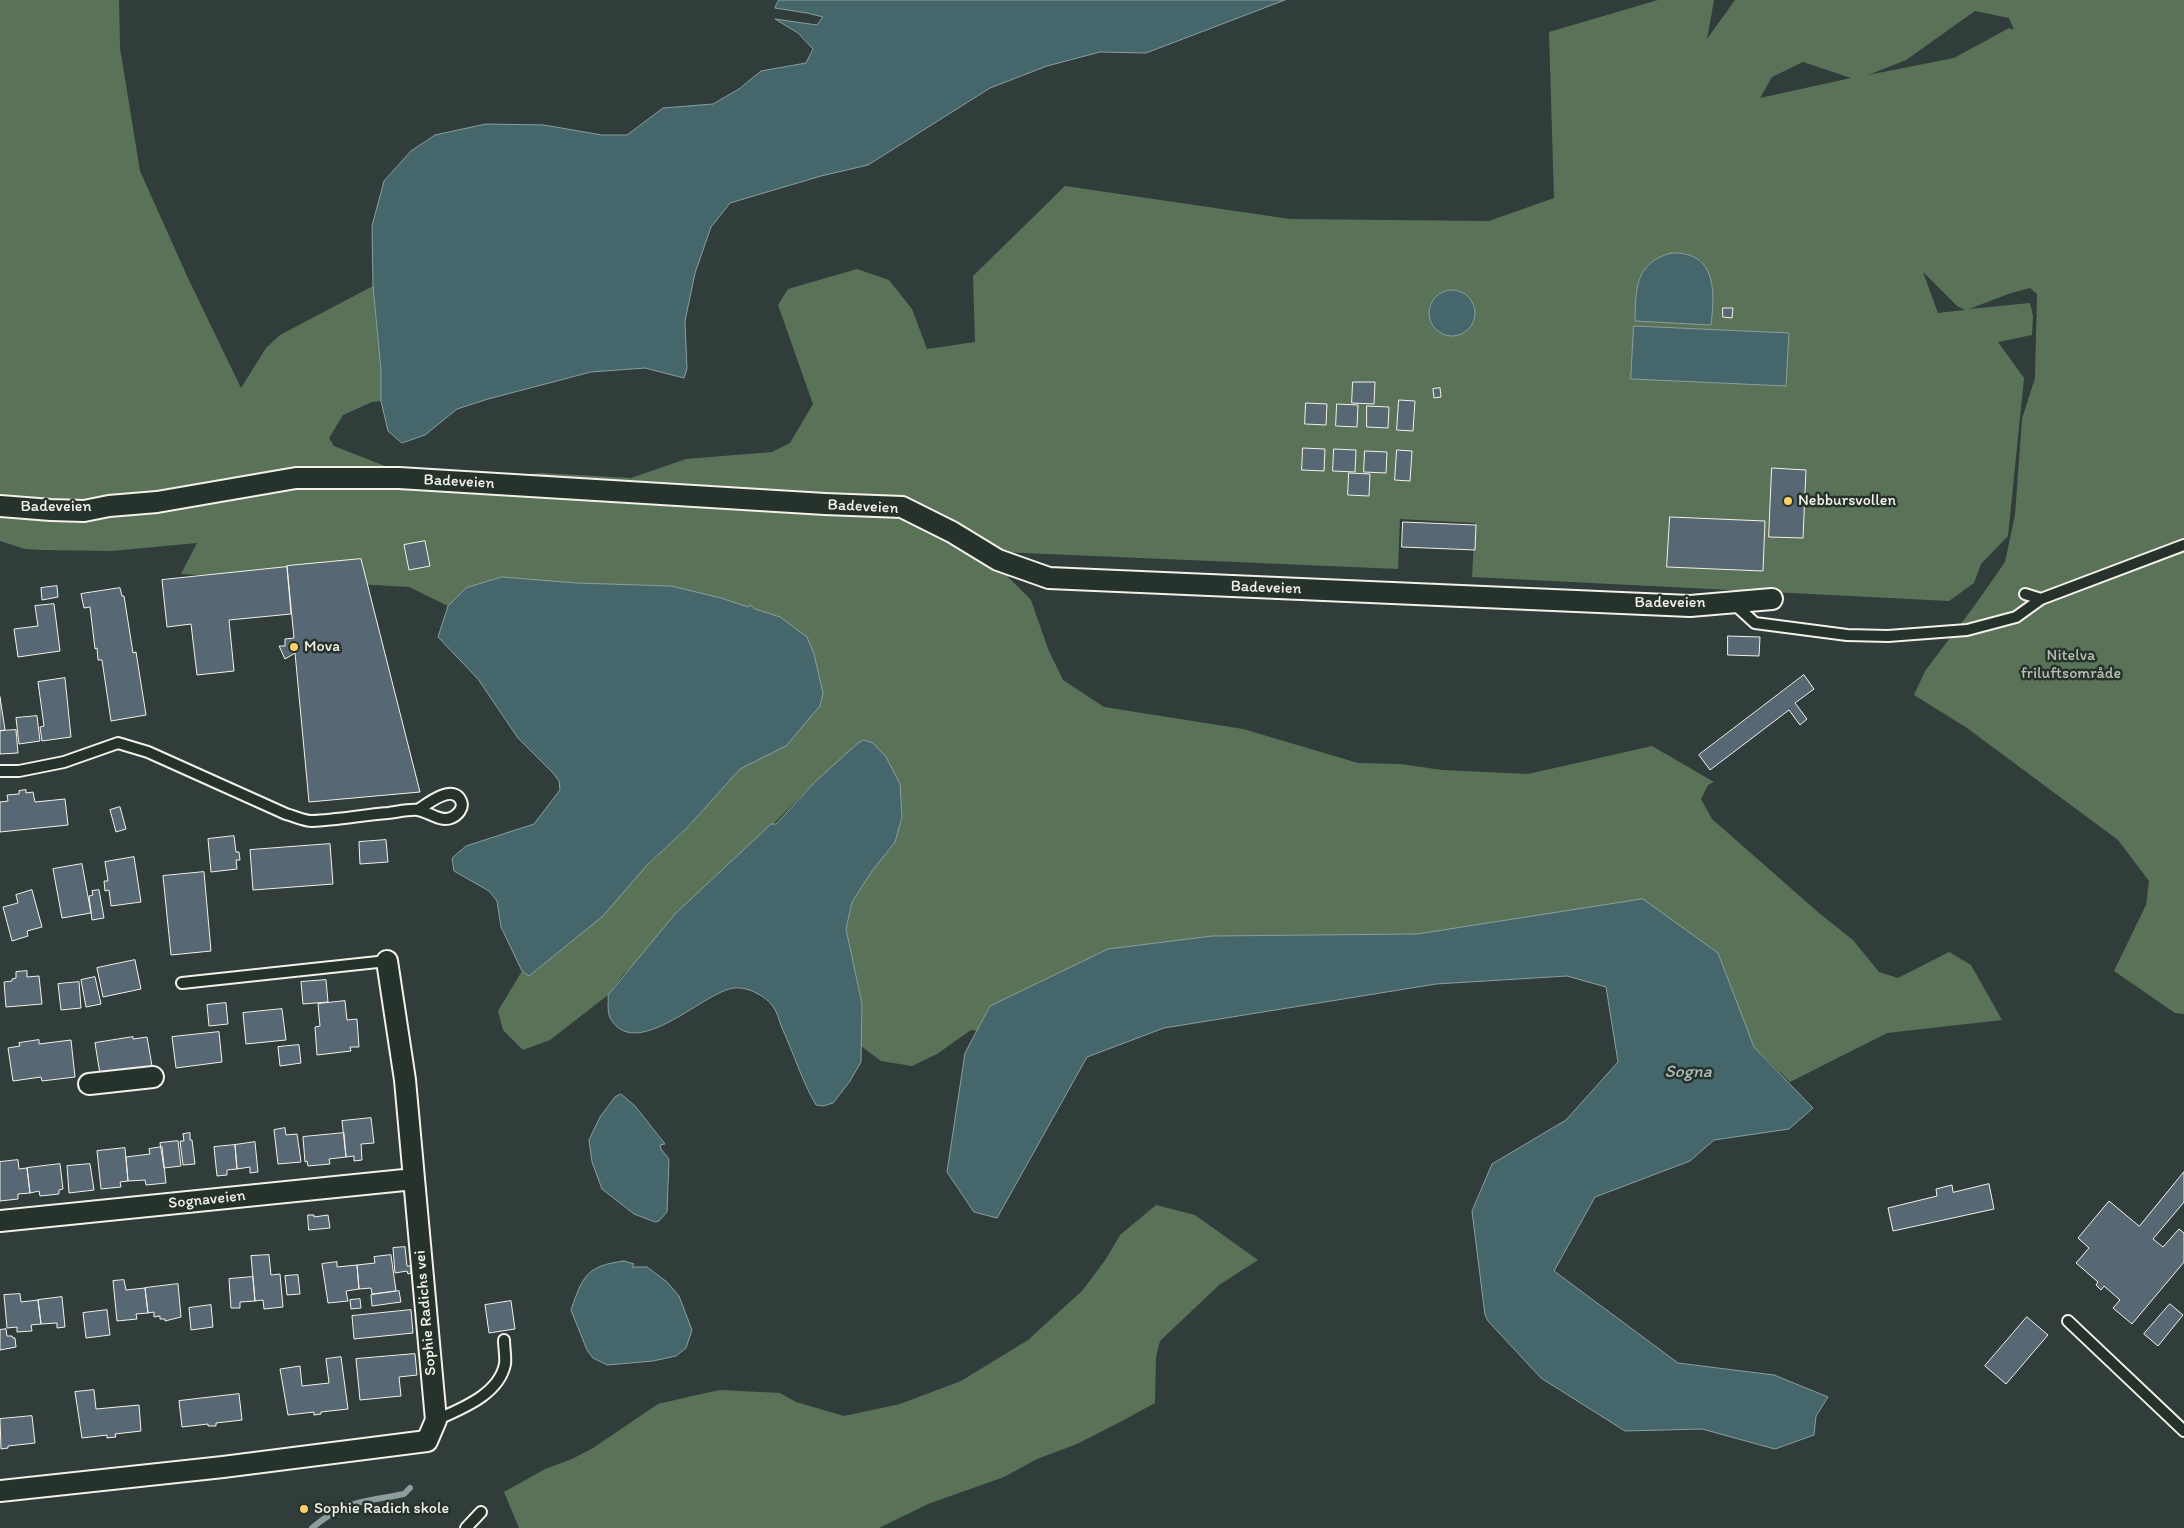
<!DOCTYPE html>
<html>
<head>
<meta charset="utf-8">
<style>
	body { margin:0 }
	canvas { display:block; background:#303d3b }
</style>
</head>
<body>
<canvas width="2184" height="1528"></canvas>
<script>
const ctx = document.querySelector('canvas').getContext('2d');
ctx.lineJoin = 'round';
function fill(path, color) {
  ctx.fillStyle = color;
  ctx.fill(path, 'evenodd');
}
function stroke(path, color, width, dash) {
  ctx.strokeStyle = color;
  ctx.lineWidth = width;
  ctx.lineCap = dash ? 'butt' : 'round';
  ctx.setLineDash(dash || []);
  ctx.stroke(path);
}
function drawText(font, color, halo, rows, align = 'center') {
  ctx.font = font + ' Itim,sans-serif';
  ctx.lineWidth = 5;
  ctx.setLineDash([]);
  ctx.textBaseline = 'middle';
  ctx.strokeStyle = halo;
  ctx.fillStyle = color;
  for (const [text, x, y, turn = 0] of rows) {
    ctx.save();
    ctx.translate(x, y);
    ctx.rotate((+turn || 0) * Math.PI / 180);
    ctx.textAlign = isNaN(turn) ? turn : align;
    if (halo) ctx.strokeText(text, 0, 0);
    ctx.fillText(text, 0, 0);
    ctx.restore();
  }
}
const green = new Path2D(`
	M0 0H119L120 48 140 171 187 276 241 388 266 348 280 335 373 286 381 370V401L372 402 343 415 329 438 334 446 385 466 425 473 521 475 540 473 631 478 686 459 772 452 790 443 813 404 778 305 788 289 857 269 889 280 912 309 927 349 975 342 973 276 1065 186 1290 219 1489 221 1554 198 1549 32 1658 0H1714L1707 39 1735 0H2184V1014L2175 1013 2114 971 2146 905 2149 881 2118 840 1967 728 1914 695 1925 671 1975 605 2005 562 2015 515 2022 419 2035 378 2037 294 2030 288 2011 293 1969 309 2030 303 2033 316 2032 335 1998 342 2024 378 2008 536 1981 564 1974 583 1949 601 1472 577 1475 523 1400 519 1398 569 1001 552 996 565 1031 600 1048 649 1063 680 1104 707 1243 729 1358 763 1400 764 1442 770 1528 774 1652 746 1714 782 1708 785 1701 799 1712 819 1819 913 1853 940 1879 972 1898 978 1949 952 1971 965 2002 1020 1887 1033 1790 1082 1754 1047 1718 953 1417 934 1212 936 990 1006 978 1031 971 1030 937 1054 912 1066 881 1061 861 1046 862 1004 846 929 852 902 872 871 895 842 902 817 900 784 816 781 623 975 608 995 550 1040 523 1050 503 1030 498 1011 522 971 529 976 686 829 740 769 761 758 780 617 755 609 750 605 748 607 721 598 502 577 466 588 448 606 409 587 181 574 197 543 112 551 42 550 25 549 0 541ZM1975 11 2009 18 2014 30 2009 28 1954 58 1868 75 1906 60ZM1803 62 1851 78 1760 98 1772 77ZM1923 272 1957 306 1965 310 1938 313Z
	M1156 1205 1195 1215 1258 1260 1219 1285 1160 1341 1156 1357 1155 1403 1120 1422 1077 1444 1037 1459 1004 1477 928 1504 879 1528H519L504 1492 545 1469 572 1459 593 1448 658 1404 692 1396 720 1390 780 1393 796 1402 844 1416 900 1404 961 1381 1028 1340 1040 1329 1082 1291 1106 1259 1120 1235Z`);
const water = new Path2D(`
	M779 0H1285L1146 53 1100 52 1047 66 990 88 868 165 821 176 730 203 711 227 695 273 685 321 687 369 684 378 645 368 591 372 488 399 457 409 425 435 402 443 388 431 381 401V370L373 286 372 226 384 181 411 151 435 135 486 124 544 125 602 135H627L663 108 713 104 739 89 761 71 806 63 813 49 798 33 775 19 817 25 823 17 807 13 775 8Z
	M1671 253C1717 251 1715 292 1711 325L1635 321C1636 290 1634 263 1671 253Z
	M1429 313a23 23 0 1 1 46 0a23 23 0 1 1-46 0Z
	M1634 326 1789 333 1786 386 1631 379Z
	M502 577 576 583 671 586 721 598 748 607 750 605 755 609 780 617 807 637 814 654 823 693 820 706 786 746 740 769 686 829 647 865 603 916 529 976 522 971 501 927 497 901 489 891 454 871 452 858 466 846 534 824 560 790 559 781 553 773 518 738 478 679 438 637 448 606 466 588Z
	M864 740 873 743 886 757 900 784 902 817 895 842 872 871 852 902 846 929 862 1004 861 1062 850 1081 833 1103 823 1106 816 1105C802 1081 794 1054 782 1028 779 1021 777 1010 771 1004 768 1000 761 995 756 993 752 990 740 987 734 988 705 991 639 1060 612 1021 606 1013 609 1003 608 995L675 914 771 824H776L816 781 858 743Z
	M1643 899 1718 953 1754 1047 1813 1108 1789 1129 1714 1140 1690 1161 1595 1197 1554 1271 1678 1363 1774 1375 1828 1397 1816 1416 1814 1435 1775 1449 1702 1429 1625 1431 1541 1378 1488 1321 1485 1315 1472 1211 1492 1164 1566 1120 1618 1062 1606 987 1567 976 1436 984 1164 1028 1087 1057 997 1218 974 1212 947 1172 965 1053 990 1006 1108 949 1212 936 1417 934Z
	M621 1094 635 1106 665 1144 660 1145 661 1149 669 1159 667 1212 659 1221 655 1222 634 1214 602 1189 592 1162 589 1140 600 1117 615 1097Z
	M624 1261 634 1264 632 1267H647L667 1282 679 1296 692 1330 686 1348 676 1356 653 1361 607 1365 593 1358 587 1350 571 1310C583 1275 587 1266 624 1261Z`);
const stream = new Path2D(`
	M312 1528C345 1500 364 1502 404 1494L410 1488`);
const building = new Path2D(`
	M1723 308H1733L1732 318 1723 317Z
	M1353 382H1375L1374 404 1352 403Z
	M1440 388 1441 397 1434 398 1433 389Z
	M1399 400 1415 401 1413 431 1397 430Z
	M1306 403 1327 404 1326 425 1305 424Z
	M1337 404 1358 405 1357 427 1336 426Z
	M1367 406 1389 407 1388 428 1367 427Z
	M1303 448 1325 449 1324 471 1302 470Z
	M1334 449 1356 450 1355 472 1333 471Z
	M1397 450 1412 451 1410 481 1395 480Z
	M1365 451 1387 452 1386 473 1364 472Z
	M1772 468 1806 470 1803 538 1769 537Z
	M1349 473 1370 474 1369 496 1348 495Z
	M1670 517 1765 521 1763 571 1667 567Z
	M1403 522 1476 525 1475 550 1402 547Z
	M425 541 430 566 409 570 404 545Z
	M361 559 420 792 309 802 295 653 285 659 279 646H285V639L294 638 287 566Z
	M287 567 291 614 229 620 234 671 197 675 191 624 167 627 162 580Z
	M57 586 58 597 42 600 41 588Z
	M120 588 122 596H124L133 653 136 652 146 715 111 721 102 660H98L97 648 95 649 90 607 84 608 81 594Z
	M54 604 60 651 18 657 14 629 38 626 35 606Z
	M1728 636 1760 637 1759 656 1728 655Z
	M1804 675 1814 689 1795 703 1807 719 1800 725 1789 710 1710 770 1699 755Z
	M65 678 71 737 42 741 40 727 44 726 38 682Z
	M0 697 5 730 0 731Z
	M37 716 40 741 19 744 16 718Z
	M16 730 18 753 0 754V731Z
	M26 790V793L33 792 35 802 65 799 68 825 0 832V802L8 801 7 795 19 794V791Z
	M120 807 126 829 116 832 110 810Z
	M234 836 236 852H239L240 860H236L237 869 211 872 208 839Z
	M386 840 388 862 360 864 359 842Z
	M330 844 333 884 253 890 250 850Z
	M134 857 141 902 111 906 109 890 105 891 104 881H108L105 862Z
	M82 864 91 913 62 918 53 869Z
	M204 872 211 951 171 955 163 876Z
	M32 890 42 927 27 931 28 936 12 941 3 907 18 903 16 895Z
	M99 890 104 918 92 920 89 896 93 895 92 891Z
	M135 960 141 989 103 997 97 968Z
	M27 971V977L39 976 42 1004 6 1007 4 982 12 981V979L16 978V972Z
	M95 977 101 1004 86 1007 81 980Z
	M326 980 328 1002 303 1004 301 982Z
	M79 982 81 1008 61 1010 58 984Z
	M345 1001 347 1020 357 1019 359 1047H350L351 1051 317 1055 315 1027 320 1026 318 1004Z
	M226 1003 228 1024 209 1026 207 1005Z
	M282 1009 286 1040 246 1044 243 1013Z
	M219 1032 222 1062 176 1068 172 1037Z
	M133 1037V1039L147 1037 152 1066 100 1074 95 1043Z
	M39 1040V1044L71 1040 75 1077 42 1081 41 1077 13 1081 8 1048 20 1046 19 1043Z
	M299 1045 301 1063 280 1066 278 1047Z
	M371 1118 374 1143 361 1144 362 1160 354 1161V1156L346 1157 342 1121Z
	M285 1128 286 1135 297 1134 301 1162 278 1164 274 1130Z
	M190 1133V1140H192L195 1164 183 1165 180 1141H184L183 1134Z
	M344 1133 346 1157 329 1159 330 1164 308 1166 307 1161 305 1162 303 1137Z
	M178 1141 181 1166 164 1168 160 1143Z
	M255 1142 258 1172 250 1173V1167L237 1169 235 1145Z
	M235 1145 237 1169 227 1170V1175L217 1176 214 1147Z
	M162 1147 166 1183 146 1185 145 1180 128 1181 126 1157 150 1154 149 1149Z
	M125 1148 128 1181 120 1182 121 1187 101 1189 97 1151Z
	M18 1160 19 1169 27 1168 30 1193 18 1194V1199L0 1201V1162Z
	M60 1164 63 1189 59 1190V1194L40 1196 39 1191 30 1193 27 1168Z
	M90 1164 94 1190 69 1193 67 1166Z
	M2184 1172V1202L2153 1239 2163 1247 2179 1229 2184 1233V1262L2132 1324 2113 1308 2120 1300 2104 1286 2101 1290 2096 1285 2098 1282 2076 1263 2089 1248 2078 1238 2109 1201 2139 1226Z
	M1989 1184 1994 1209 1893 1231 1888 1208 1937 1196 1936 1189 1952 1185 1953 1192Z
	M308 1215H314V1217L328 1215 330 1228 309 1230Z
	M405 1247 407 1266H411V1273L408 1274 407 1271 395 1273 393 1248Z
	M269 1255 271 1275 280 1274 283 1307 264 1309 263 1300 255 1301 251 1256Z
	M391 1255 396 1291 372 1294 371 1288 359 1289 357 1265 375 1263 374 1257Z
	M337 1262V1267L357 1265 359 1289 346 1291 348 1301 328 1303 322 1264Z
	M298 1275 300 1294 287 1295 285 1276Z
	M253 1277 255 1301 240 1302V1308H231L229 1279Z
	M124 1280 126 1290 145 1288 148 1313 136 1314 137 1319 117 1321 113 1281Z
	M178 1284 181 1317 165 1321V1319H160V1316L154 1317V1312L148 1313 145 1288Z
	M399 1291 401 1302 372 1306 371 1295Z
	M20 1294 21 1302 38 1300 41 1324 31 1325 32 1331 17 1332V1327L7 1328 4 1295Z
	M62 1297 65 1327 57 1328V1323L41 1324 38 1300Z
	M360 1299 361 1308 351 1309 350 1300Z
	M511 1301 515 1329 489 1333 485 1305Z
	M2170 1304 2183 1315 2158 1346 2144 1334Z
	M211 1305 213 1327 191 1330 189 1308Z
	M107 1310 110 1335 86 1338 83 1313Z
	M411 1310 413 1333 354 1339 352 1316Z
	M2027 1317 2048 1335 2006 1384 1985 1366Z
	M6 1329 7 1336H12L13 1338H15L16 1347 0 1350V1330Z
	M415 1354 417 1375 399 1377 401 1396 360 1400 356 1359Z
	M341 1357 348 1409 321 1412V1414L314 1415V1412L288 1415 280 1369 300 1366 302 1386 329 1383 326 1359Z
	M94 1390 96 1409 139 1405 141 1431 115 1434 116 1437 107 1438V1435L82 1438 75 1392Z
	M239 1394 242 1420 216 1423V1426H208V1424L182 1427 179 1401Z
	M32 1416 35 1443 8 1446V1448L1 1449 0 1419Z`);
const lane = new Path2D(`
	M2025 594 2041 599 2184 545
	M1732 602 1755 623 1847 635 1888 636 1967 630 2016 617 2041 599
	M0 771H19L64 762 118 743 148 752 286 814C294 816 304 821 312 821 337 820 363 815 388 813 397 812 409 809 418 810 429 812 440 822 451 818 458 815 464 808 461 801 453 783 427 804 418 810
	M182 983 387 961
	M2068 1321 2184 1431
	M436 1420C460 1409 499 1395 505 1364 506 1357 504 1347 504 1340
	M466 1528 481 1512`);
const street = new Path2D(`
	M0 506 51 510 84 511 109 506 157 502 296 478H399L825 504 902 507 952 532 998 560 1049 578 1690 606 1772 599
	M89 1084 153 1077
	M0 1221 414 1179
	M0 1491 223 1467 427 1441 436 1420 405 1080 387 961`);
const markers = [
	[1788,501,5,"#ffd166"],
	[294,647,5,"#ffd166"],
	[304,1509,5,"#ffd166"]
];
const streetNames = [
	["Badeveien",459,482,3],
	["Badeveien",56,507],
	["Badeveien",863,507,3],
	["Badeveien",1266,588,2],
	["Badeveien",1670,603],
	["Sognaveien",207,1200,-6],
	["Sophie Radichs vei",426,1313,-95]
];
const poiNames = [
	["Nebbursvollen",1798,501],
	["Mova",304,647],
	["Sophie Radich skole",314,1509]
];
const parkNames = [
	["Nitelva",2071,656],
	["friluftsområde",2071,674]
];
const waterNames = [
	["Sogna",1688,1072]
];
fill(green, '#5a7358');
fill(water, '#45676b');
stroke(water, '#8b9e9d', 1);
stroke(stream, '#8b9e9d', 6);
fill(building, '#576773');
stroke(building, '#f4f1e8', 1);
stroke(lane, '#f4f1e8', 14);
stroke(street, '#f4f1e8', 24);
stroke(lane, '#26332d', 10);
stroke(street, '#26332d', 20);
for (const [x, y, r, color] of markers) {
  const dot = new Path2D();
  dot.arc(x, y, r, 0, 2 * Math.PI);
  ctx.fillStyle = color;
  ctx.fill(dot);
  stroke(dot, '#26332d', 2);
}
drawText('16px', '#f4f1e8', '#26332d', streetNames);
drawText('16px', '#f4f1e8', '#26332d', poiNames, 'left');
drawText('16px', '#b6bfae', '#26332d', parkNames);
drawText('italic 18px', '#aebab6', '#26332d', waterNames);
</script>
</body>
</html>
